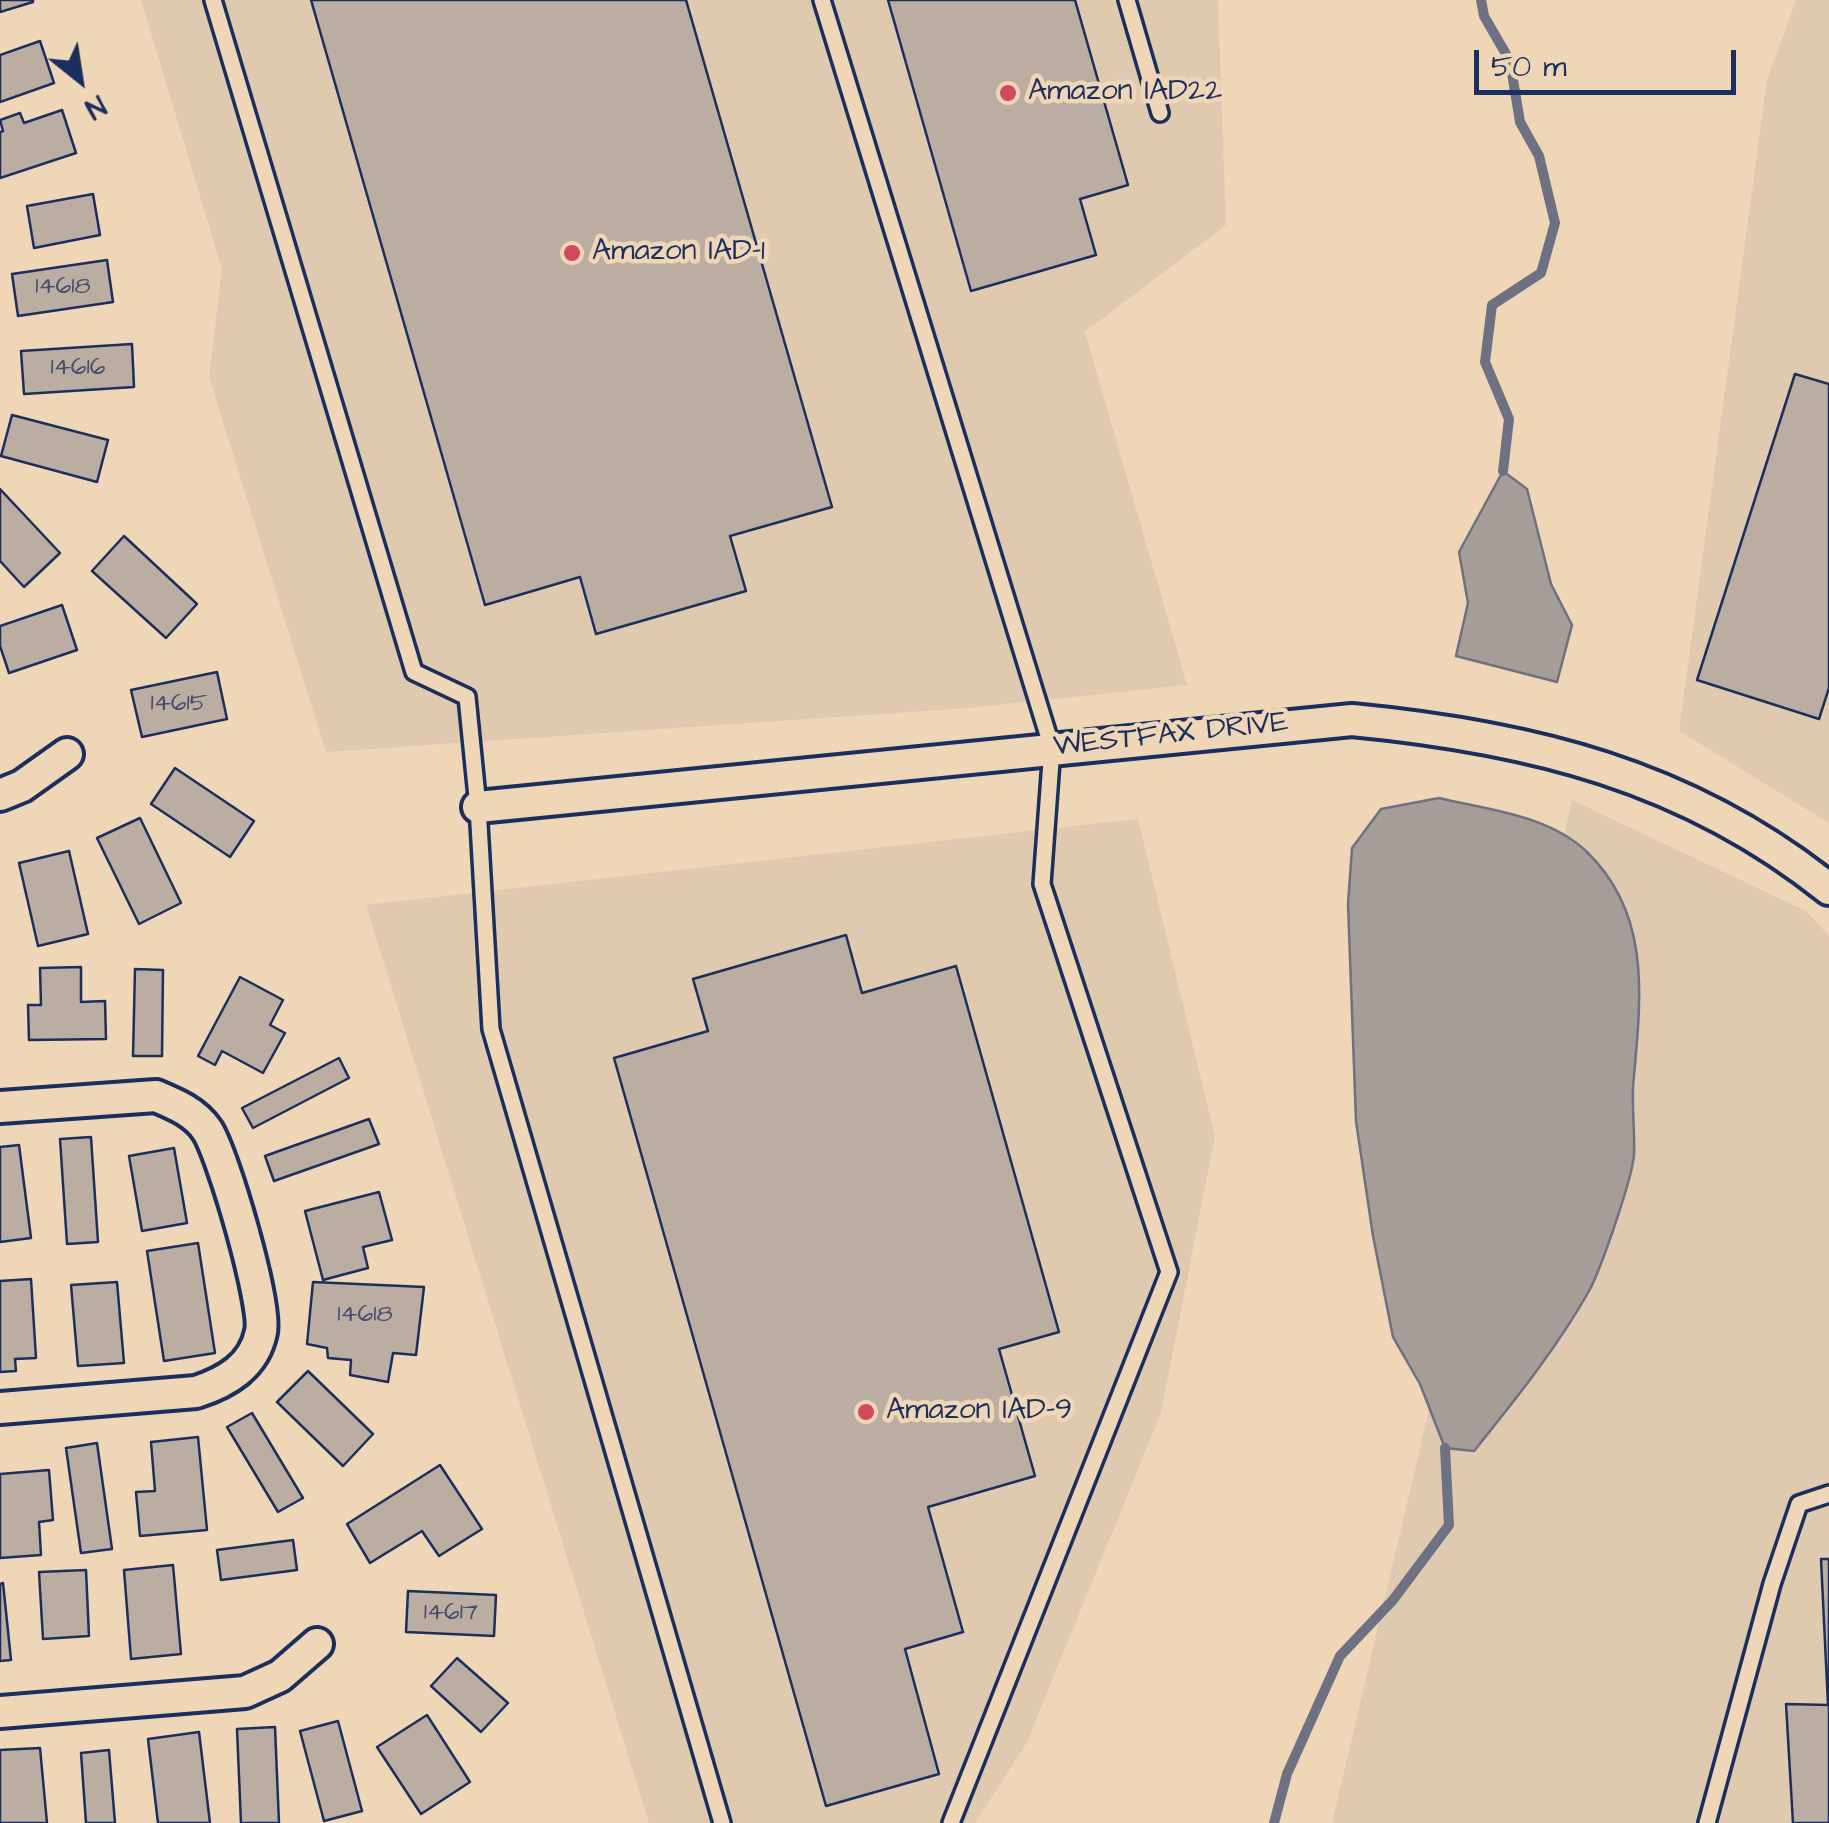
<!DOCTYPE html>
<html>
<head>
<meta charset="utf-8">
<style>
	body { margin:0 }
	#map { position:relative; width:1829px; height:1823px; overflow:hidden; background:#efd6b7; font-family:"Architects Daughter",sans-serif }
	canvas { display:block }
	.north { position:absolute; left:30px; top:30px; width:100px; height:100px; -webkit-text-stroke:8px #efd6b7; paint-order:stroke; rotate:150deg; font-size:28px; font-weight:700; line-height:40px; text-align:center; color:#1b2f5e }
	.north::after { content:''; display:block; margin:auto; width:35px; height:45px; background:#1b2f5e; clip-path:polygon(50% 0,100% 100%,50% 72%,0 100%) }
	.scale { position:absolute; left:1474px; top:50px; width:262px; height:45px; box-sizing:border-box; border:5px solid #1b2f5e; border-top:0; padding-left:12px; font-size:30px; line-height:35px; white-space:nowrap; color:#1b2f5e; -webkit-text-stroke:8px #efd6b7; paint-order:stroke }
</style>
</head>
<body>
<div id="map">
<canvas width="1829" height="1823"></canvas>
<div class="north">N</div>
<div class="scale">50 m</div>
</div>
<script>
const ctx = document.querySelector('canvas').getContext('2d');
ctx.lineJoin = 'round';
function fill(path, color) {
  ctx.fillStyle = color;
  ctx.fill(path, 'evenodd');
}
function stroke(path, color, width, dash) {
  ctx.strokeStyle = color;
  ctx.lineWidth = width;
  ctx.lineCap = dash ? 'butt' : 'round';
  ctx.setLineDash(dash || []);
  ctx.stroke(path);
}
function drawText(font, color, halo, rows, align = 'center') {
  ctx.font = font + ' "Architects Daughter",sans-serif';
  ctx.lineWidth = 9;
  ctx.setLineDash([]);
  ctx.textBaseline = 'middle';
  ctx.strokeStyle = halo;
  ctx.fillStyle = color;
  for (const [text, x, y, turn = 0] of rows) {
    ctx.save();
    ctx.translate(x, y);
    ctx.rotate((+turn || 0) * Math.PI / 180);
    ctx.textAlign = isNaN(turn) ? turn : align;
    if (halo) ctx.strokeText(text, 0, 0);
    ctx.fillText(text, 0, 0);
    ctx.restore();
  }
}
const built = new Path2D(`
	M141 0H1218L1226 225 1085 332 1187 685 968 708 326 752 209 377 222 269Z
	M1796 0H1829V823L1679 731 1767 80Z
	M1572 800 1806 911 1829 936V1823H1332Z
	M1138 819 1215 1136 1161 1413 1026 1744 975 1823H649L366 905Z`);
const water = new Path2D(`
	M1503 471 1527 489 1551 584 1572 625 1557 682 1456 656 1468 603 1459 552Z
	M1439 798C1488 810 1549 815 1587 852 1654 917 1640 1004 1633 1087 1632 1110 1635 1133 1634 1155 1632 1179 1601 1269 1589 1291 1557 1348 1514 1401 1474 1451L1445 1448 1420 1384 1393 1337 1373 1236 1356 1121 1348 904 1352 848 1381 809Z`);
const stream = new Path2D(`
	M1481 0 1484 16 1510 61 1520 122 1539 156 1555 223 1541 273 1492 305 1485 362 1509 419 1503 471
	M1274 1823 1287 1774 1340 1656 1393 1600 1449 1525 1445 1448`);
const building = new Path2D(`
	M0 0H33V2L0 12Z
	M311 0H686L832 507 730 536 746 591 596 634 580 577 485 605Z
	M888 0H1075L1128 185 1080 199 1096 255 971 291Z
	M40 41 54 83 0 102V55Z
	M62 110 76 153 0 178V132L3 131 0 120 20 113 24 123Z
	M93 194 100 235 34 248 27 206Z
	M107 260 113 302 18 316 12 274Z
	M132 344 134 387 24 394 21 351Z
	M1795 374 1829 384V688L1819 719 1697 680Z
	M12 415 108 440 97 482 1 456Z
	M0 489 60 553 24 587 0 561Z
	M124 536 197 604 166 638 92 571Z
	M62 605 77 650 9 673 0 646V626Z
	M217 672 227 719 142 737 131 690Z
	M175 768 254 821 230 857 151 804Z
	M140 818 181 903 139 924 97 838Z
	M69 851 88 934 38 946 19 863Z
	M846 935 862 993 956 966 1059 1332 999 1349 1035 1476 928 1507 963 1632 905 1649 939 1774 826 1806 614 1058 708 1031 693 979Z
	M81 967V1002L105 1001 106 1039 29 1040 28 1005H41L40 968Z
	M135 969 163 970 162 1056H133Z
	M240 977 283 1000 270 1025 285 1033 263 1073 222 1051 215 1065 198 1056Z
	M339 1058 349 1078 253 1128 242 1108Z
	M369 1119 379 1144 274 1181 265 1156Z
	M91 1137 98 1242 67 1244 60 1139Z
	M19 1145 31 1238 0 1242V1147Z
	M174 1148 187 1223 142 1231 129 1156Z
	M379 1192 392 1240 363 1247 368 1268 323 1280 305 1211Z
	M198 1243 215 1353 164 1361 147 1251Z
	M31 1279 36 1358 15 1359 16 1371 0 1372V1281Z
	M117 1282 124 1363 78 1366 71 1285Z
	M313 1282 424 1287 416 1355 393 1353 388 1382 350 1375 351 1360 328 1358 327 1348 307 1344Z
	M308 1371 373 1434 343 1466 277 1402Z
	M252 1413 303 1498 278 1512 227 1427Z
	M198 1437 207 1530 140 1536 136 1492 155 1491 151 1442Z
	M97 1443 112 1549 81 1553 66 1448Z
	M440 1465 482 1529 439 1556 422 1531 370 1563 347 1524Z
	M49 1470 53 1520 39 1522 41 1555 0 1558V1474Z
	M293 1540 297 1570 221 1580 217 1550Z
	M1821 1559H1829V1823H1793L1786 1704 1828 1705Z
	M173 1565 181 1654 131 1659 124 1570Z
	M86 1570 89 1636 43 1639 39 1572Z
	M3 1583 11 1660 0 1661V1584Z
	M408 1591 496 1595 494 1636 406 1632Z
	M457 1658 508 1703 481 1732 431 1686Z
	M427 1715 470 1782 421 1814 377 1747Z
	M338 1721 362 1811 324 1821 300 1731Z
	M275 1727 279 1823H241L237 1729Z
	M199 1732 210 1823H158L148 1739Z
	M40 1748 47 1823H0V1750Z
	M109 1750 115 1823H86L81 1753Z`);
const service = new Path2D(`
	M213 0 414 672 467 697 478 807 491 1029 722 1823
	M822 0 1052 748 1042 884 1169 1272 951 1823
	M1127 0 1160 113
	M1707 1823 1772 1584 1799 1504 1829 1494`);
const minor = new Path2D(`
	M0 795 22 786 67 754
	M478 807 1352 720C1529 737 1687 775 1829 889
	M0 1107 156 1096C175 1104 195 1112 207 1130 223 1154 267 1305 261 1332 254 1366 227 1382 196 1392L0 1408
	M0 1712 245 1692 280 1676 317 1644`);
const markers = [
	[1008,93,10,"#d1495b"],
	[572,253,10,"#d1495b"],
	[866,1412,10,"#d1495b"]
];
const numberNames = [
	["14618",63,288],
	["14616",78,369],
	["14615",179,705],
	["14618",365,1316],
	["14617",451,1614]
];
const poiNames = [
	["Amazon IAD22",1028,93],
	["Amazon IAD-1",592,253],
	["Amazon IAD-9",886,1412]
];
const streetNames = [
	["WESTFAX DRIVE",1171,736,-6]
];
fill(built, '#dfcab0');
fill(water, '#a69d98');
stroke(water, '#6e7181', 2.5);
stroke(stream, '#6e7181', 10);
fill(building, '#bbada1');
stroke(building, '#1b2f5e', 2.5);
stroke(service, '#1b2f5e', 22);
stroke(minor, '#1b2f5e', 38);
stroke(service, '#efd6b7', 15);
stroke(minor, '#efd6b7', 30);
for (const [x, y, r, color] of markers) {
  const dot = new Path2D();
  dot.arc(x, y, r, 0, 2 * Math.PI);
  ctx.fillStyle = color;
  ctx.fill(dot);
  stroke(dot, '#efd6b7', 4);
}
drawText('25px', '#434e6f', null, numberNames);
drawText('30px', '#1b2f5e', '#efd6b7', poiNames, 'left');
drawText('30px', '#1b2f5e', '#efd6b7', streetNames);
</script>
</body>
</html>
